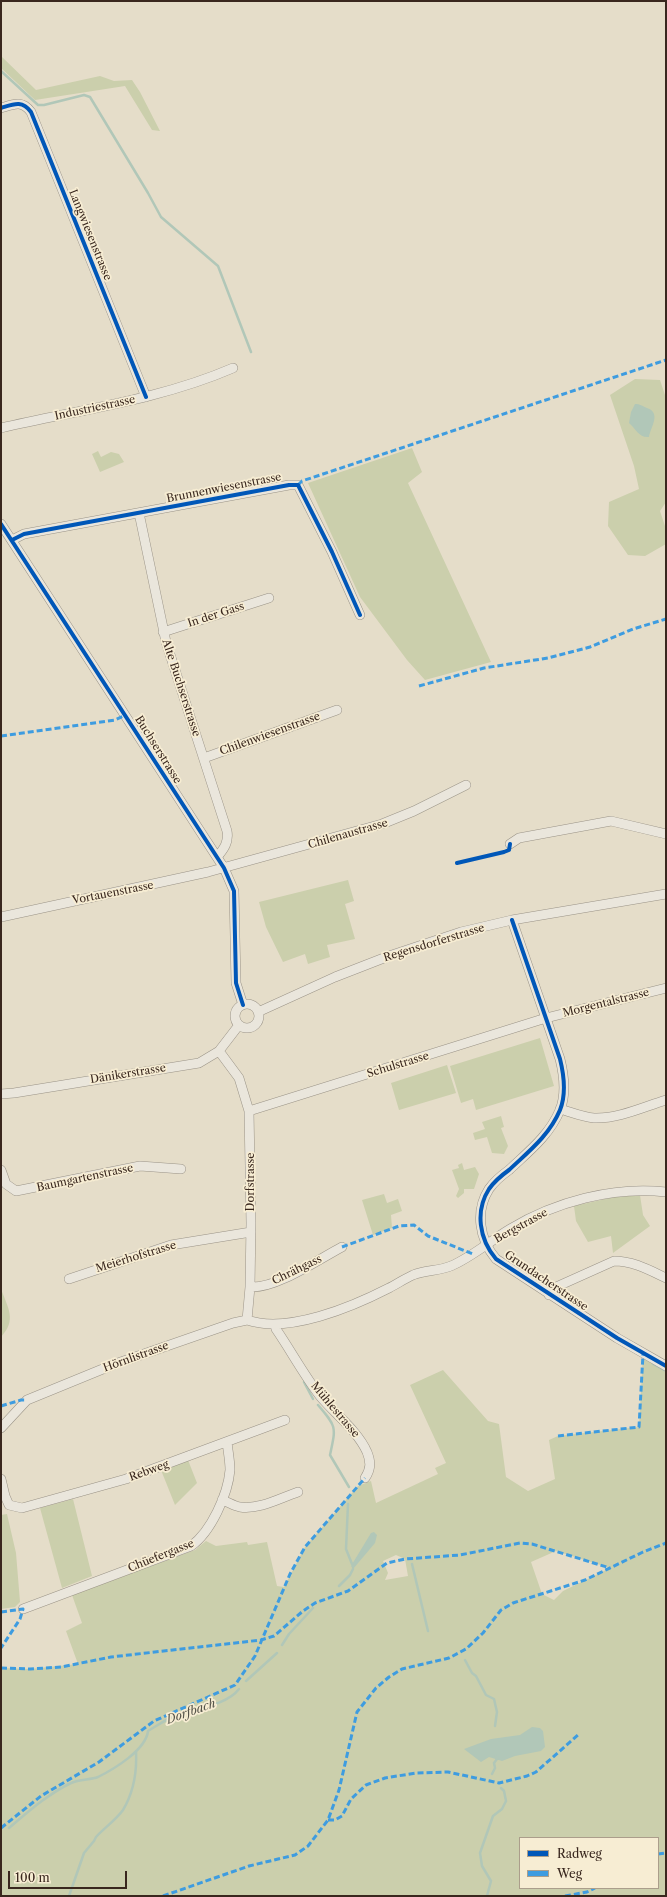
<!DOCTYPE html>
<html>
<head>
<meta charset="utf-8">
<style>
	body { margin:0 }
	#map { position:relative; width:667px; height:1897px; overflow:hidden; background:#e5ddc9; font-family:"Libre Caslon Text",serif }
	canvas { display:block }
	.frame { position:absolute; inset:0; border:2px solid #39271e; pointer-events:none }
	.legend { position:absolute; left:519px; top:1837px; width:140px; height:52px; box-sizing:border-box; background:#f7edd3; border:1px solid #ab9e8b; margin:0; padding:5px 7px; list-style:none; font-size:12px; color:#39271e }
	.legend li { display:flex; align-items:center; gap:8px; height:20px }
	.legend b { width:20px; border:1px solid #ab9e8b }
	.scale { position:absolute; left:8px; top:1871px; width:119px; height:18px; box-sizing:border-box; border:2px solid #39271e; border-top:0; padding-left:5px; font-size:12px; line-height:14px; white-space:nowrap; color:#39271e; -webkit-text-stroke:3px #f7edd3; paint-order:stroke }
</style>
</head>
<body>
<div id="map">
<canvas width="667" height="1897"></canvas>
<div class="frame"></div>
<ul class="legend">
<li><b style="height:5px;background:#0057b8"></b>Radweg</li>
<li><b style="height:5px;background:#3e9ce0"></b>Weg</li>
</ul>
<div class="scale">100 m</div>
</div>
<script>
const ctx = document.querySelector('canvas').getContext('2d');
ctx.lineJoin = 'round';
function fill(path, color) {
  ctx.fillStyle = color;
  ctx.fill(path, 'evenodd');
}
function stroke(path, color, width, dash) {
  ctx.strokeStyle = color;
  ctx.lineWidth = width;
  ctx.lineCap = dash ? 'butt' : 'round';
  ctx.setLineDash(dash || []);
  ctx.stroke(path);
}
function drawText(font, color, halo, rows, align = 'center') {
  ctx.font = font + ' "Libre Caslon Text",serif';
  ctx.lineWidth = 3.5;
  ctx.setLineDash([]);
  ctx.textBaseline = 'middle';
  ctx.strokeStyle = halo;
  ctx.fillStyle = color;
  for (const [text, x, y, turn = 0] of rows) {
    ctx.save();
    ctx.translate(x, y);
    ctx.rotate((+turn || 0) * Math.PI / 180);
    ctx.textAlign = isNaN(turn) ? turn : align;
    if (halo) ctx.strokeText(text, 0, 0);
    ctx.fillText(text, 0, 0);
    ctx.restore();
  }
}
const green = new Path2D(`
	M1 56 36 90 100 76 114 81 132 80 140 92 160 131 152 130 125 86 35 100 1 68Z
	M635 379 660 380 666 398V502L660 511 666 529V544L645 556 628 555 608 526 609 502 639 489 634 466 610 395Z
	M412 448 422 472 408 483 491 662 425 680 407 660 360 597 308 483Z
	M98 451 101 457 111 452 119 454 124 462 100 472 92 454Z
	M348 880 354 901 345 904 355 939 327 945 330 957 308 964 305 954 283 962 266 927 259 902Z
	M540 1038 554 1086 476 1110 473 1099 461 1103 450 1066Z
	M447 1065 456 1093 399 1110 391 1083Z
	M501 1116 504 1127 501 1128 508 1146 504 1154 492 1153 487 1137 475 1140 473 1133 485 1129 482 1122Z
	M462 1163 464 1170 475 1167 479 1174 474 1189H464V1193L458 1198 456 1196 459 1189 452 1170 459 1168 458 1165Z
	M384 1194 387 1203 398 1199 402 1211 391 1215 392 1228 373 1235 362 1200Z
	M640 1195 643 1215 650 1226 613 1253 611 1236 588 1242 576 1221 574 1206 614 1197Z
	M1 1289C8 1308 17 1320 1 1337Z
	M643 1354 666 1366V1896H1V1668L30 1669 78 1664 66 1631 82 1623 72 1595 195 1550 206 1541 216 1546 247 1542 248 1545 267 1542 277 1586 284 1587 305 1547 358 1486 371 1481 376 1503 438 1474 435 1468 446 1463 410 1385 443 1370 488 1421 499 1424 506 1477 528 1491 555 1479 549 1440 558 1436 639 1427ZM556 1551 610 1568 563 1591 554 1600 542 1594 531 1562ZM396 1555 405 1559 408 1576 385 1580 388 1573 383 1561ZM520 1838H658V1888H520Z
	M188 1460 197 1483 175 1505 161 1470Z
	M73 1499 92 1576 62 1588 40 1508Z
	M7 1514 16 1553 20 1602 15 1607 1 1609V1515Z`);
const water = new Path2D(`
	M635 404C640 404 642 406 647 408 662 413 650 428 649 437 639 438 636 429 629 423L631 412Z
	M374 1532 377 1535 375 1543 353 1569 351 1566 371 1533Z
	M532 1727 540 1728 543 1731 545 1747 541 1751 515 1756 502 1761 489 1757 481 1762 464 1749 491 1739 520 1735Z`);
const stream = new Path2D(`
	M1 71 38 105H44L84 95 90 97 148 193 161 217 218 266 251 352
	M653 1364 666 1371
	M304 1382 313 1399
	M318 1405C337 1427 336 1427 330 1455L349 1487
	M348 1504 346 1549 352 1564
	M412 1564 428 1631
	M339 1586 350 1575 353 1569
	M282 1645 289 1634 313 1608
	M465 1660 472 1673 476 1676 486 1695 494 1699 497 1712 495 1726
	M246 1681 277 1653
	M492 1774 495 1768 494 1763 497 1759 496 1756
	M9 1828C28 1812 48 1794 71 1783 80 1779 90 1780 98 1777 114 1769 146 1750 148 1731 158 1725 168 1718 179 1714 197 1708 227 1705 239 1689
	M69 1896 84 1853 94 1841 96 1837C104 1828 116 1820 123 1810 133 1793 137 1772 136 1752
	M487 1896 491 1881 482 1866 480 1853 493 1816 502 1809 506 1801 504 1791 501 1788`);
const minor = new Path2D(`
	M1 108C14 104 22 100 31 112L146 397
	M1 428C78 410 159 400 233 368
	M139 513 166 642 227 831C229 842 224 849 217 857
	M1 524 224 868 234 891 236 983 243 1005
	M12 540 24 534 289 485H298L332 552 360 615
	M163 632 269 598
	M204 758 337 710
	M510 844 519 838 611 821 666 834
	M1 917 208 872 382 824 414 811 466 785
	M512 920 560 1059C564 1075 566 1095 560 1110 549 1136 528 1152 509 1170 502 1175 494 1182 489 1189 475 1211 479 1239 496 1259L617 1338 666 1366
	M235 1016a12 12 0 1 1 24 0a12 12 0 1 1-24 0Z
	M258 1012 335 977 389 956 461 932 512 920 666 894
	M219 1051 239 1078 249 1111 251 1223 250 1287 247 1320
	M1 1094 14 1093 199 1063 219 1051 239 1025
	M560 1109C571 1112 582 1117 594 1118 618 1119 643 1107 666 1100
	M249 1111 546 1018 666 988
	M1 1170 6 1184 16 1191 140 1166 181 1169
	M69 1279 171 1245 251 1232
	M250 1287C276 1289 319 1259 342 1247
	M549 1295 556 1287 614 1261C633 1261 649 1270 666 1278
	M247 1320C288 1334 352 1307 389 1288 397 1284 404 1279 413 1275 425 1270 439 1271 451 1266 472 1257 490 1241 510 1229 555 1202 613 1186 666 1192
	M275 1324 276 1329C291 1351 304 1375 320 1396 335 1414 357 1430 367 1452 371 1462 371 1469 365 1478
	M1 1428 27 1400 115 1364 233 1323 247 1320
	M1 1479 5 1496 9 1505 22 1508 126 1479 285 1420
	M222 1500C228 1502 234 1506 240 1507 259 1510 280 1498 298 1492
	M23 1609 191 1546C211 1532 228 1494 230 1470 230 1461 228 1451 227 1442`);
const quiet = new Path2D(`
	M298 485 302 481 666 360
	M419 686 484 668 548 658 590 647 633 629 666 619
	M1 736 115 720 126 715
	M342 1247 399 1226 414 1225 428 1236 473 1254
	M1 1406 21 1400H27
	M558 1436 639 1427 643 1354
	M1 1612 23 1609 20 1619 1 1648
	M1 1668 30 1669 61 1667 111 1657 261 1640 274 1636 303 1611 315 1603 348 1591 387 1563 405 1559 460 1555 520 1543 532 1544 610 1568
	M328 1820H335L342 1816 351 1799 366 1785 385 1778 416 1773 448 1772 499 1783 527 1776 536 1772 578 1735
	M1 1828 41 1796 99 1762 154 1721 235 1685 255 1656 290 1574 305 1547 365 1478
	M658 1854 666 1853
	M163 1896 249 1866 295 1855 308 1846 328 1820 339 1790 357 1712 376 1688 389 1677 402 1669 449 1658 466 1649 483 1633 501 1610 513 1603 585 1580 643 1552 666 1543
	M565 1896 587 1892 595 1888`);
const cycleway = new Path2D(`
	M1 108C14 104 22 100 31 112L146 397
	M1 524 224 868 234 891 236 983 243 1005
	M12 540 24 534 289 485H298L332 552 360 615
	M457 863 504 852 509 850 510 844
	M512 920 560 1059C564 1075 566 1095 560 1110 549 1136 528 1152 509 1170 502 1175 494 1182 489 1189 475 1211 479 1239 496 1259L617 1338 666 1366`);
const streetNames = [
	["Langwiesenstrasse",90,235,68],
	["Industriestrasse",95,408,-12],
	["Brunnenwiesenstrasse",224,488,-11],
	["In der Gass",216,615,-18],
	["Alte Buchserstrasse",181,688,72],
	["Chilenwiesenstrasse",270,734,-20],
	["Buchserstrasse",158,750,58],
	["Chilenaustrasse",348,834,-16],
	["Vortauenstrasse",113,893,-11],
	["Regensdorferstrasse",434,943,-17],
	["Morgentalstrasse",606,1003,-14],
	["Schulstrasse",398,1065,-17],
	["Dänikerstrasse",128,1074,-9],
	["Baumgartenstrasse",85,1178,-12],
	["Dorfstrasse",251,1182,-90],
	["Bergstrasse",521,1226,-29],
	["Meierhofstrasse",136,1257,-17],
	["Chrähgass",297,1270,-26],
	["Grundacherstrasse",546,1281,34],
	["Hörnlistrasse",136,1357,-20],
	["Mühlestrasse",335,1410,50],
	["Rebweg",149,1471,-20],
	["Chüefergasse",161,1556,-22]
];
const waterNames = [
	["Dorfbach",191,1712,-20]
];
fill(green, '#cbcfac');
fill(water, '#b1c7b8');
stroke(stream, '#b1c7b8', 2.5);
stroke(minor, '#9a9387', 10);
stroke(minor, '#eae6dc', 9);
stroke(quiet, '#3e9ce0', 3, [6, 3]);
stroke(cycleway, '#0057b8', 4);
drawText('11px', '#39271e', '#f7edd3', streetNames);
drawText('italic 12px', '#56544a', '#f7edd3', waterNames);
</script>
</body>
</html>
